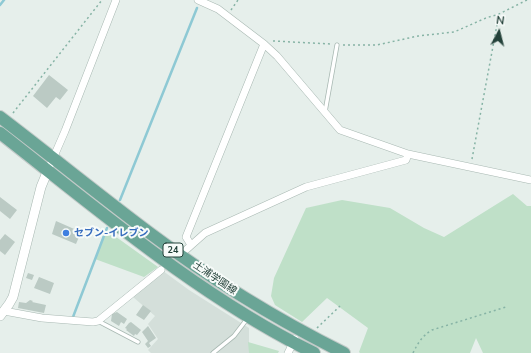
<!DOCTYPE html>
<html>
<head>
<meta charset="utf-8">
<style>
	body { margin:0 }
	#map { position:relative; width:531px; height:353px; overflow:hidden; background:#e6efeb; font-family:Mulish,sans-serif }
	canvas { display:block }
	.north { position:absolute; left:479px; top:12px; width:40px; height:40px; -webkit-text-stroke:3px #f7fbf9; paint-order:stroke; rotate:7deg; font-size:11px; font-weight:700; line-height:16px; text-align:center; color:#24423a }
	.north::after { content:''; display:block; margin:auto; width:14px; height:18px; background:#24423a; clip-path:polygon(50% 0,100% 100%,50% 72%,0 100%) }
</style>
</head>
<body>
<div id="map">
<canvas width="531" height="353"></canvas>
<div class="north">N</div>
</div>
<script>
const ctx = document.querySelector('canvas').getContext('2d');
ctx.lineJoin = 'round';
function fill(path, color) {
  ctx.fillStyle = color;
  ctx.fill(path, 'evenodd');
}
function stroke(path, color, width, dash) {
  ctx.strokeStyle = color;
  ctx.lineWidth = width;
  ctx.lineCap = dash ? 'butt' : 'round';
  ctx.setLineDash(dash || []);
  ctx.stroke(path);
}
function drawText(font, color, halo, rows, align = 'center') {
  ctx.font = font + ' Mulish,"Noto Sans JP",sans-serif';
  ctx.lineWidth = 4;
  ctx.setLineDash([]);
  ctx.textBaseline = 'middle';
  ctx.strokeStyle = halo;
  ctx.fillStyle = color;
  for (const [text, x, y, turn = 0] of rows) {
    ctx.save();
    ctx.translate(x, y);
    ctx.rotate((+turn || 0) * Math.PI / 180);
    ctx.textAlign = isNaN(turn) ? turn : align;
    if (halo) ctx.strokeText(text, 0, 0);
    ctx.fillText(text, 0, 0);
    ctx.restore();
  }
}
const built = new Path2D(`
	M163 271 189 290 249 328V353H151L148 350 158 339 148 324 155 316 133 297Z`);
const green = new Path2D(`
	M513 194 527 206H531V353H483L476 338 470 353H360L359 352 368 328 327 298 302 322 275 305 271 296 274 278 306 208 342 200 390 208 424 228 444 237Z
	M105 229 158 267 144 277 95 259Z
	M248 342 279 351 278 353H249Z`);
const stream = new Path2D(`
	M0 5 4 0
	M120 200 197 8
	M73 317 107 228`);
const building = new Path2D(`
	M49 75 68 90 60 100 56 97 47 108 33 96Z
	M0 197 17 210 10 219 0 211Z
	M56 221 81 232 76 244 52 234Z
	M5 234 15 242 5 255 0 251V240Z
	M28 273 34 275 32 280 26 278Z
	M39 277 54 283 50 294 34 288Z
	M30 300 33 301 32 302 46 305 44 313 18 308 19 302 26 303Z
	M143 305 151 311 144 320 136 315Z
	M117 312 127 319 124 324 121 322 119 326 111 321 112 314Z
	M131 322 141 330 137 335 135 334 134 336 126 330 127 329 125 328 129 323Z
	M148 326 156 338 149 343 151 346 148 348 145 344 148 341 142 332Z`);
const path = new Path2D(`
	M231 10 238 0
	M273 41 331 44
	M343 45H377L418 36 454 32 486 18 499 14 527 0
	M13 113 102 0
	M472 159 499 14
	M317 328 340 306
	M413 353C418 343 422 336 432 330L506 307`);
const service = new Path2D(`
	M325 112 337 45
	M98 321 138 342
	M213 353 234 336 247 319`);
const minor = new Path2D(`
	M198 0 218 9 264 44 277 56 340 130 408 154 531 180
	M48 170 65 131 116 0
	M191 245 186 237 264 44
	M187 249 205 233 306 187 406 160 408 154
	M4 311 42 318 93 322 98 321 161 270
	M288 353 295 339`);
const tertiary = new Path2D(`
	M0 316 9 304 13 297 41 187 48 170`);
const primary = new Path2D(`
	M0 117C50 155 100 196 151 234 211 279 276 319 344 353
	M0 133C101 212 199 296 314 353`);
const markers = [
	[66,233,4,"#3f7fe0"]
];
const shields = [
	[173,250,20]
];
const shieldNames = [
	["24",173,250]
];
const shopNames = [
	["セブン-イレブン",74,233]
];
const streetNames = [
	["土浦学園線",215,278,34]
];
fill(built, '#d4dfda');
fill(green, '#bfe0c8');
stroke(stream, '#8ec9d4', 2.5);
fill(building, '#bbcac4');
stroke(service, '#a8b8b2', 5);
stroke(minor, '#a8b8b2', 8);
stroke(tertiary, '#a8b8b2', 10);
stroke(primary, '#c2cac8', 14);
stroke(path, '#86b3a5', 1.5, [2, 3]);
stroke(service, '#fff', 3.5);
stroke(minor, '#fff', 7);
stroke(tertiary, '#fff', 9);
stroke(primary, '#6aa596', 12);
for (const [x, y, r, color] of markers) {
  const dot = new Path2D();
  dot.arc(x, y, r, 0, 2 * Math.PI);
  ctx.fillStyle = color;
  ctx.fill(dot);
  stroke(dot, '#f7fbf9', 1.5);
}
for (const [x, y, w] of shields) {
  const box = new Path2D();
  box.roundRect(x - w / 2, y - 7, w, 14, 3);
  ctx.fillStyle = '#f7fbf9';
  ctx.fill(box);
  stroke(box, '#24423a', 1);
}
drawText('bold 9px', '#24423a', null, shieldNames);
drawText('bold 10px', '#366cbe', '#f7fbf9', shopNames, 'left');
drawText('10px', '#24423a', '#f7fbf9', streetNames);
</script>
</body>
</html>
